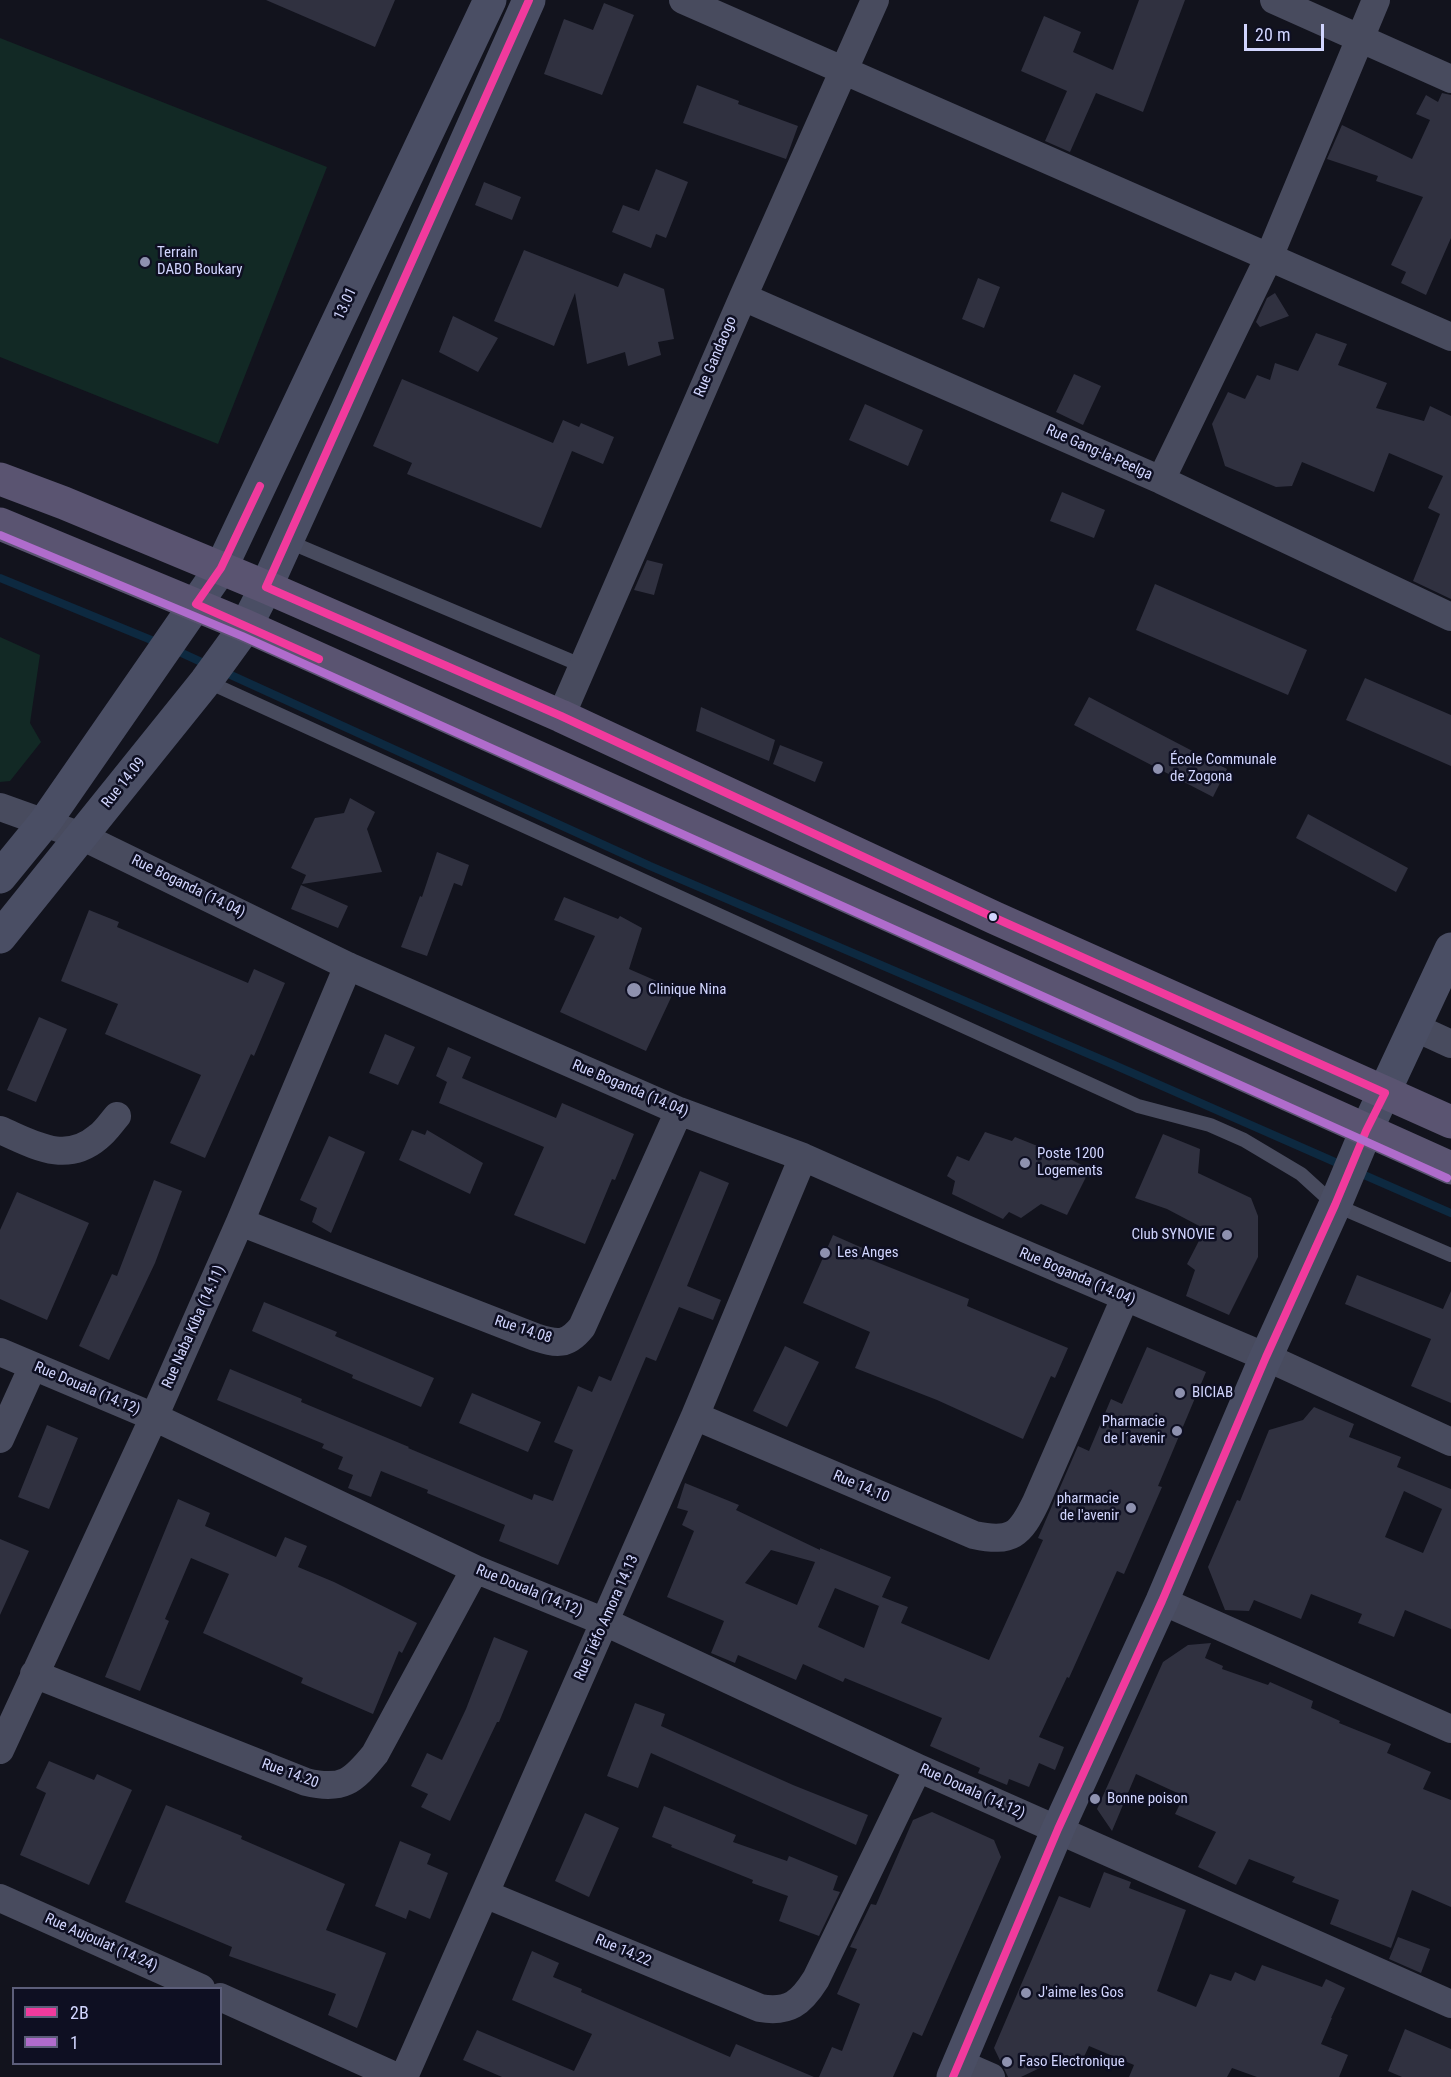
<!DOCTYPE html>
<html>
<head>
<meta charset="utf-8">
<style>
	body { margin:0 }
	#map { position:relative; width:1451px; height:2077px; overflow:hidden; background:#12131d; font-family:"Roboto Condensed",sans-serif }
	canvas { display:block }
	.legend { position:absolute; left:12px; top:1987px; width:210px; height:78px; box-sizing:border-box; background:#0e0f22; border:2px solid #5c5e7a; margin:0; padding:8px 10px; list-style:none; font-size:18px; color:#d1d5fe }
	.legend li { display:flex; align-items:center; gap:12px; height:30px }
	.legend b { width:30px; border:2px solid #5c5e7a }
	.scale { position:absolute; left:1244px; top:24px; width:80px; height:27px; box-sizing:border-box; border:3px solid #d1d5fe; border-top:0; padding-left:8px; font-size:18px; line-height:21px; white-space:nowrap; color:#d1d5fe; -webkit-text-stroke:4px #0e0f22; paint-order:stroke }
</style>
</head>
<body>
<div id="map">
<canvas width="1451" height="2077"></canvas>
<ul class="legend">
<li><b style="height:8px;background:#f13a9d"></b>2B</li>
<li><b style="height:8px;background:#b06ccc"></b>1</li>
</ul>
<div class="scale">20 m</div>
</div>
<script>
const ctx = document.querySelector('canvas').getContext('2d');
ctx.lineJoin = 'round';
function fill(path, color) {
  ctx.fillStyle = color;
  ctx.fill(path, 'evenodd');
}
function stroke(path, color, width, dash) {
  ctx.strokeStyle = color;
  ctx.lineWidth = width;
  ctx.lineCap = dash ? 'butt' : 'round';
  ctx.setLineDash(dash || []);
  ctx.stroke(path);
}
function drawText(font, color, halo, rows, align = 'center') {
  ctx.font = font + ' "Roboto Condensed",sans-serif';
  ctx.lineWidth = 5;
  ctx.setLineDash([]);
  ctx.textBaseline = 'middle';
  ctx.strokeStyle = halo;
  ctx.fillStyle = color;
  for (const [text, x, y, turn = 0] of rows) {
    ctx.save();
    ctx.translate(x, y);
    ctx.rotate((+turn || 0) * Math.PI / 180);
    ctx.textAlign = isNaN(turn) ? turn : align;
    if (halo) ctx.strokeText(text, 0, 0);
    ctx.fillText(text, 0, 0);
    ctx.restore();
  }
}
const green = new Path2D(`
	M0 38 327 167 218 444 0 357Z
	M0 637 40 655 30 723 41 742 10 781 0 782Z`);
const stream = new Path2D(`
	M0 578 161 644
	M173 649 210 666
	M222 671 650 866 1112 1064 1344 1166
	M1355 1171 1451 1213`);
const building = new Path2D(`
	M266 0H395L375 47Z
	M1139 0H1185L1143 112 1096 93 1070 152 1045 141 1067 91 1021 71 1044 16 1081 32 1073 52 1113 70Z
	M604 3 634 15 602 95 544 74 564 19 593 30Z
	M697 85 739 101 738 104 798 126 786 159 683 123Z
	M1442 93 1451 95V238L1426 295 1401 283 1406 272 1391 265 1423 197 1376 181 1378 176 1327 159 1342 125 1412 159 1430 120 1416 114 1426 95 1438 102Z
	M656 169 688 182 666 238 656 234 651 248 612 232 623 205 639 211Z
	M484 182 521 197 512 220 475 205Z
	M524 250 618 287 624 273 664 289 674 339 658 342 661 355 628 366 625 352 587 364 575 293 554 346 494 321Z
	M978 278 1000 287 984 328 962 319Z
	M1275 293 1289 316 1260 327 1256 322 1267 298Z
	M453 316 498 338 478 372 439 352Z
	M1316 333 1347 344 1338 365 1387 383 1376 408 1424 421 1430 406 1451 416V599L1413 581 1440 514 1428 508 1443 476 1389 453 1374 492 1302 462 1292 486 1276 487 1225 466 1212 424 1228 392 1245 399 1257 375 1270 380 1275 363 1298 371Z
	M1074 374 1101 386 1083 425 1056 412Z
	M402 379 553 443 563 420 579 427 581 423 614 437 603 464 572 451 541 528 407 474 412 463 373 446Z
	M865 404 923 430 908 466 849 440Z
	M1062 492 1105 510 1094 538 1050 521Z
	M647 560 663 564 654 595 634 590Z
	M1155 584 1307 650 1288 695 1136 630Z
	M1365 678 1451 715V766L1346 720Z
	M1089 697 1227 769 1213 797 1074 725Z
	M701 707 775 740 769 761 696 731Z
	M780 745 823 762 815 782 773 764Z
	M350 798 375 812 367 829 382 872 302 884 306 875 291 868 315 818 344 813Z
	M1308 814 1408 868 1396 892 1296 838Z
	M437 852 469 865 462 886 454 883 427 956 401 947 420 896 422 897Z
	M301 885 348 906 338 928 291 909Z
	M564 897 618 919 620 916 642 928 629 969 675 989 646 1051 560 1012 595 936 554 920Z
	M89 910 119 922 117 927 248 983 254 969 285 983 254 1056 251 1054 205 1158 170 1143 201 1075 105 1034 118 1004 61 981Z
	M39 1017 67 1029 36 1102 7 1090Z
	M385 1034 415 1047 398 1085 369 1073Z
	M448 1047 471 1057 462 1078 556 1118 562 1103 634 1134 615 1180 612 1179 585 1244 514 1215 544 1147 439 1103 447 1082 436 1076Z
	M412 1130 425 1135 427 1130 483 1163 470 1194 399 1160Z
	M985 1132 1012 1141 1015 1137 1050 1151 1052 1150 1090 1169 1067 1215 1041 1204 1021 1218 1009 1212 1003 1219 952 1194 955 1181 947 1176 957 1156 969 1161Z
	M1163 1134 1200 1149 1198 1173 1251 1198 1258 1216V1257L1229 1315 1186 1296 1195 1270 1187 1264 1205 1229 1167 1209 1135 1198Z
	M329 1136 365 1152 331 1233 312 1222 317 1208 300 1200Z
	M700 1171 729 1183 687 1286 721 1300 713 1320 679 1307 656 1361 646 1357 558 1565 499 1541 505 1525 427 1493 428 1490 381 1471 371 1497 348 1488 353 1475 338 1469 343 1457 322 1448 324 1444 217 1400 230 1369 302 1399 301 1402 409 1447 408 1448 532 1500 534 1494 553 1501 573 1450 554 1442 578 1386 592 1392 599 1376 611 1381Z
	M154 1180 182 1191 155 1263 109 1360 79 1346 112 1274 117 1276Z
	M17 1192 89 1223 47 1320 0 1299V1230Z
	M833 1235 867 1250 864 1257 969 1299 967 1306 1068 1348 1055 1378 1051 1376 1023 1439 937 1400 855 1368 870 1332 803 1303Z
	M1357 1275 1443 1309 1451 1291V1403L1411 1386 1431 1339 1345 1304Z
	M264 1302 337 1332 335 1336 434 1378 421 1407 352 1378 353 1375 252 1331Z
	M785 1346 819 1362 787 1427 753 1411Z
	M1147 1347 1206 1372 1158 1486 1162 1487 1124 1574 1117 1571 1069 1678 1067 1677 1039 1737 1064 1747 1055 1770 1039 1763 1029 1787 1009 1779 1007 1785 978 1773 980 1768 930 1746 942 1718 845 1678 843 1682 803 1664 796 1680 738 1655 735 1663 711 1653 724 1621 667 1597 694 1531 682 1525 688 1511 677 1508 685 1483 739 1505 736 1510 820 1550V1548L891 1577 882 1597 908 1607 901 1623 989 1660 1043 1540 1038 1538 1078 1446 1089 1451 1111 1399 1122 1404ZM771 1550 815 1562 797 1605 745 1583ZM835 1588 879 1606 880 1603 864 1648 818 1627Z
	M472 1393 541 1422 528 1452 459 1423Z
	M1314 1407 1354 1424 1349 1437 1401 1457 1397 1467 1451 1489V1629L1405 1610 1394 1637 1358 1623 1362 1614 1311 1594 1301 1619 1254 1600 1249 1611 1225 1610 1208 1567 1237 1500 1240 1501 1269 1430 1303 1420ZM1404 1491 1442 1509 1423 1553 1385 1537Z
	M47 1425 78 1438 49 1509 18 1497Z
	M178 1499 210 1513 205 1526 276 1557 285 1537 307 1546 298 1567 334 1582 417 1623 402 1653 399 1651 373 1714 301 1683 303 1678 203 1633 229 1574 191 1558 165 1619 169 1621 140 1691 105 1677Z
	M0 1539 29 1551 0 1615Z
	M494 1637 528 1651 499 1722H497L450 1821 421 1807 428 1794 411 1786 427 1753 442 1760 466 1709Z
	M1211 1643 1205 1658 1223 1666 1222 1669 1268 1685 1270 1682 1313 1701 1311 1708 1340 1721 1339 1723 1391 1744 1387 1753 1431 1772 1423 1789 1451 1800V1907L1412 1890 1391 1948 1330 1924 1339 1900 1292 1882 1295 1877 1249 1859 1236 1885 1198 1867 1216 1832 1175 1814 1184 1796 1136 1774 1112 1831 1097 1809 1163 1662 1188 1645Z
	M635 1703 665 1714 661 1726 793 1785 868 1815 856 1845 651 1753 638 1788 607 1776Z
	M49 1761 94 1780 97 1774 132 1790 89 1885 20 1855 46 1793 36 1788Z
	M166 1805 242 1836 241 1839 345 1884 326 1930 386 1953 357 2028 328 2015 336 1994 229 1956 232 1947 125 1902Z
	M664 1806 736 1835 733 1842 787 1861 789 1856 838 1876 833 1890 840 1892 819 1936 779 1921 788 1896 752 1883 753 1880 671 1847 672 1845 652 1837Z
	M932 1812 994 1840 1001 1857 922 2036 913 2032 893 2077H819L832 2047 842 2051 860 2004 837 1994 857 1949 850 1947 871 1904 876 1905 913 1820Z
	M585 1813 619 1828 589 1897 555 1881Z
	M400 1841 431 1854 427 1864 448 1873 430 1919 409 1910 406 1919 375 1906Z
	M1104 1872 1131 1882 1129 1888 1186 1910 1157 1991 1196 2007 1210 1974 1231 1981 1235 1972 1255 1981 1262 1965 1322 1987 1326 1979 1345 1988 1331 2018H1332L1321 2044 1348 2055 1339 2077H1257L1232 2068 1227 2077H1129L1134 2065 1089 2046 1082 2061 1067 2055 1021 2077H1008L994 2048 1059 1896 1090 1908Z
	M1398 1937 1430 1949 1421 1973 1389 1959Z
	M532 1951 559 1963 553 1977 582 1989 581 1992 730 2057 736 2044 814 2077H502L463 2060 477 2030 574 2071 592 2034 512 2000Z
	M1405 2029 1451 2049V2077H1402L1388 2071Z`);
const lane = new Path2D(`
	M287 541 583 666
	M206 681 1138 1106 1210 1125 1244 1140 1301 1174 1335 1205 1451 1255`);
const street = new Path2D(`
	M683 0 1451 337
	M1274 0 1451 79
	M743 297 1161 480 1451 617
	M1161 480 1269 257 1376 0
	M561 716 743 297 875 0
	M0 807 81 836 348 966 679 1111 803 1157 966 1229 1266 1357 1451 1442
	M1414 1027 1451 1044
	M0 1130C33 1144 65 1165 98 1137 105 1132 111 1123 117 1116
	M240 1222 535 1337C557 1344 567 1346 582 1327L679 1111
	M0 1352 154 1417 475 1569 605 1622 918 1768 1451 2004
	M695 1416 974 1535C1012 1543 1020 1535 1036 1502L1125 1298
	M0 1439 33 1366
	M1162 1601 1451 1729
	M34 1674 306 1782C343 1791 353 1781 375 1754L475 1569
	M0 1750 154 1417 240 1222 348 966
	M485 1894 760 2008C789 2013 801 2003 816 1979L918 1768
	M0 1898 201 1988
	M220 1997 397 2077
	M959 2063 991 2077
	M404 2077 695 1416 803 1157`);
const secondary = new Path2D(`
	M0 877 45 822 221 568 490 0
	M0 937 206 681 246 626 266 587 347 409 529 0
	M953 2077 1058 1829 1162 1601 1266 1357 1335 1205 1366 1131 1451 949`);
const primary = new Path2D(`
	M0 479 64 503 266 587 561 716 995 918 1451 1122
	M0 524 246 626 1451 1168`);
const bus1 = new Path2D(`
	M529 0 266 587 561 716 995 918 1385 1093 1366 1131 1335 1205 1266 1357 1162 1601 1058 1829 953 2077
	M260 486 221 568 196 604 319 659`);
const bus2 = new Path2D(`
	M0 535 242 636 1447 1178`);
const markers = [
	[145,262,6,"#8e91af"],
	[1158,769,6,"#8e91af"],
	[993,917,5,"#d1d5fe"],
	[634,990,8,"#8e91af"],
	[1025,1163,6,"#8e91af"],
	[1227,1235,6,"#8e91af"],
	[825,1253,6,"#8e91af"],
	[1180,1393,6,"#8e91af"],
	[1177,1431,6,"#8e91af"],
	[1131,1508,6,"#8e91af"],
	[1095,1799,6,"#8e91af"],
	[1026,1993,6,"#8e91af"],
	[1007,2062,6,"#8e91af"]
];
const poiNames = [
	["Terrain",157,253],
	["DABO Boukary",157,270],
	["École Communale",1170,760],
	["de Zogona",1170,777],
	["Clinique Nina",648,990],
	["Poste 1200",1037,1154],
	["Logements",1037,1171],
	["Club SYNOVIE",1215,1235,"right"],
	["Les Anges",837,1253],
	["BICIAB",1192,1393],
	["Pharmacie",1165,1422,"right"],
	["de l´avenir",1165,1439,"right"],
	["pharmacie",1119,1499,"right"],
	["de l'avenir",1119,1516,"right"],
	["Bonne poison",1107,1799],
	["J'aime les Gos",1038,1993],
	["Faso Electronique",1019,2062]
];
const streetNames = [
	["13.01",346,304,-65],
	["Rue Gandaogo",716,357,-67],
	["Rue Gang-la-Peelga",1099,453,24],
	["Rue 14.09",124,783,-51],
	["Rue Boganda (14.04)",188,887,26],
	["Rue Boganda (14.04)",630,1089,23],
	["Rue Boganda (14.04)",1077,1277,23],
	["Rue Naba Kiba (14.11)",194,1327,-66],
	["Rue 14.08",523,1330,18],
	["Rue Douala (14.12)",87,1389,23],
	["Rue 14.10",861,1487,23],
	["Rue Douala (14.12)",529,1591,22],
	["Rue Tiéfo Amora 14.13",607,1618,-66],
	["Rue 14.20",290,1774,20],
	["Rue Douala (14.12)",972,1792,24],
	["Rue Aujoulat (14.24)",101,1943,24],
	["Rue 14.22",623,1951,23]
];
fill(green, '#122925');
stroke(stream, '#0d2940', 8);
fill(building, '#303140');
stroke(lane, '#484b5e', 14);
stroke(street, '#484b5e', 28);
stroke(secondary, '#4a4e64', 33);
stroke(primary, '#5a5471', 33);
stroke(bus1, '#f13a9d', 8);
stroke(bus2, '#b06ccc', 8);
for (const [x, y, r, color] of markers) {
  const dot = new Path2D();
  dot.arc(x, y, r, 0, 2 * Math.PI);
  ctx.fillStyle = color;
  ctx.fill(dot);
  stroke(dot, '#0e0f22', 2);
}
drawText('15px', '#d1d5fe', '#0e0f22', poiNames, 'left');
drawText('15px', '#d1d5fe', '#0e0f22', streetNames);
</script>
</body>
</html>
